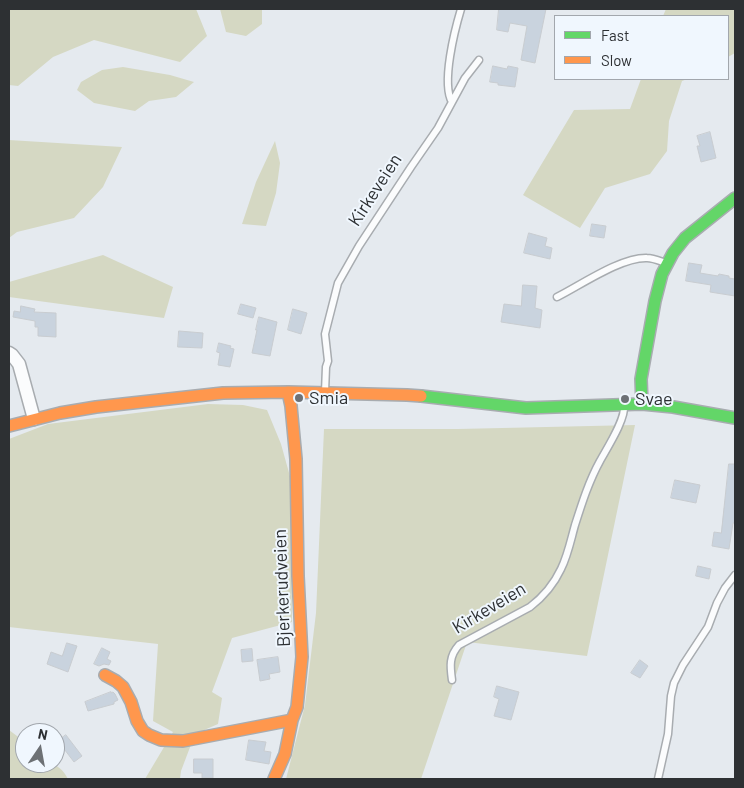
<!DOCTYPE html>
<html>
<head>
<meta charset="utf-8">
<style>
	body { margin:0 }
	#map { position:relative; width:744px; height:788px; overflow:hidden; background:#e5eaef; font-family:Barlow,sans-serif }
	canvas { display:block }
	.frame { position:absolute; inset:0; border:10px solid #2d3033; pointer-events:none }
	.legend { position:absolute; left:554px; top:15px; width:175px; height:65px; box-sizing:border-box; background:#f0f7fe; border:1px solid #a2a7ad; margin:0; padding:6px 9px; list-style:none; font-size:15px; color:#2d3033 }
	.legend li { display:flex; align-items:center; gap:10px; height:25px }
	.legend b { width:25px; border:1px solid #a2a7ad }
	.north { position:absolute; left:15px; top:723px; width:50px; height:50px; box-sizing:border-box; background:#f0f7fe; border:1px solid #a2a7ad; border-radius:50%; rotate:12deg; font-size:14px; font-weight:700; line-height:20px; text-align:center; color:#2d3033 }
	.north::after { content:''; display:block; margin:auto; width:18px; height:22px; background:#6d7175; clip-path:polygon(50% 0,100% 100%,50% 72%,0 100%) }
</style>
</head>
<body>
<div id="map">
<canvas width="744" height="788"></canvas>
<div class="frame"></div>
<ul class="legend">
<li><b style="height:6px;background:#63d668"></b>Fast</li>
<li><b style="height:6px;background:#ff974d"></b>Slow</li>
</ul>
<div class="north">N</div>
</div>
<script>
const ctx = document.querySelector('canvas').getContext('2d');
ctx.lineJoin = 'round';
function fill(path, color) {
  ctx.fillStyle = color;
  ctx.fill(path, 'evenodd');
}
function stroke(path, color, width, dash) {
  ctx.strokeStyle = color;
  ctx.lineWidth = width;
  ctx.lineCap = dash ? 'butt' : 'round';
  ctx.setLineDash(dash || []);
  ctx.stroke(path);
}
function drawText(font, color, halo, rows, align = 'center') {
  ctx.font = font + ' Barlow,sans-serif';
  ctx.lineWidth = 4;
  ctx.setLineDash([]);
  ctx.textBaseline = 'middle';
  ctx.strokeStyle = halo;
  ctx.fillStyle = color;
  for (const [text, x, y, turn = 0] of rows) {
    ctx.save();
    ctx.translate(x, y);
    ctx.rotate((+turn || 0) * Math.PI / 180);
    ctx.textAlign = isNaN(turn) ? turn : align;
    if (halo) ctx.strokeText(text, 0, 0);
    ctx.fillText(text, 0, 0);
    ctx.restore();
  }
}
const green = new Path2D(`
	M9 9H196L207 36 180 62 94 40 53 57 18 86 9 85Z
	M220 9H262V24L246 36 226 32Z
	M666 9H735V53L728 57V16H663Z
	M123 67 170 75 194 82 176 97 149 101 135 111 94 103 77 90 81 82 102 70Z
	M641 79H687L682 81 669 121 667 151 650 174 605 188 580 228 523 195 574 110 630 109Z
	M9 140 122 147 103 187 74 218 17 232 9 238Z
	M275 141 280 163 276 193 266 226 242 224 256 182Z
	M103 255 173 287 164 318 9 297V282Z
	M208 404 243 405 267 410 281 444 291 480 292 622 232 638 212 692 222 698 218 724 195 734 181 771 180 779H145L173 732 153 721 158 644 9 627V439L48 424Z
	M635 425 587 656 467 642 421 779H286L305 705 316 613 324 429H458Z
	M9 730 25 742V763C44 763 58 759 68 779H9Z`);
const building = new Path2D(`
	M499 9H546L535 63 521 60 527 26 510 23 508 32 497 30Z
	M493 66 507 69 508 66 518 68 515 87 498 85V83L490 82Z
	M710 132 716 158 701 162 697 146H700L697 136Z
	M592 224 606 226 604 238 590 236Z
	M529 233 547 238 545 246 552 248 550 259 524 253Z
	M689 263 702 265 700 273 718 276 719 274 729 276V278L735 279V296L710 292 711 285 686 281Z
	M523 285 537 286 535 308 542 310 540 328 501 322 504 304 521 306Z
	M241 304 256 308 253 318 238 314Z
	M21 306 35 309 34 312 56 313V337L38 336V327H35V321L13 317 14 311 20 312Z
	M293 309 307 313 301 334 288 330Z
	M259 317 277 322 270 356 252 353 257 330H256Z
	M179 331 203 333 202 348 178 347Z
	M219 343 231 346 230 348 234 349 230 367 218 365 220 353 217 352Z
	M729 464H735V523H733L729 549 712 546 714 532 721 533Z
	M675 480 700 485 696 503 671 498Z
	M698 566 711 569 709 579 696 576Z
	M67 643 77 646 68 672 47 664 51 652 62 656Z
	M102 648 110 652 107 659 111 661 109 665 104 664 99 666 94 664Z
	M252 649 253 661 242 662 241 650Z
	M278 657 280 672 269 674 270 679 260 681 257 660Z
	M640 660 648 666 640 678 631 673Z
	M497 686 519 692 511 720 494 716 499 699 494 697Z
	M111 692V693L113 692 115 694 118 700 114 702V704L88 711 85 702Z
	M66 735 82 756 74 762 58 741Z
	M249 740 266 742 264 751 271 752 269 764 246 760Z
	M194 759H213V778H202V773H194Z`);
const lane = new Path2D(`
	M452 102C441 83 455 29 461 9
	M557 297C581 285 621 257 647 258 653 258 660 261 666 263
	M325 392 326 367 328 361 325 334 338 283 359 246 411 167 438 128 465 78 479 60
	M452 680C450 666 449 656 459 645L530 607C543 597 554 584 561 569 568 555 571 539 575 525 582 503 589 481 600 461 607 448 626 419 624 405
	M658 779 668 734 671 696 674 683 683 665 708 627 717 603 725 588 735 575`);
const street = new Path2D(`
	M9 353 12 355 19 364 34 419`);
const fast = new Path2D(`
	M421 396 526 408 642 404 673 407 735 418
	M642 404 641 379 655 301 662 274 673 253 685 238 735 198`);
const slow = new Path2D(`
	M9 426 60 413 96 407 223 393 288 392 407 395 421 396
	M105 675 116 681 123 687 131 702 137 721 143 731 149 735 161 740 183 741 292 720
	M274 779 285 754 292 720 297 707 302 657 298 576 296 459 291 406 288 392`);
const markers = [
	[299,398,5,"#6d7175"],
	[625,399,5,"#6d7175"]
];
const streetNames = [
	["Kirkeveien",375,190,-57],
	["Bjerkerudveien",282,588,-92],
	["Kirkeveien",489,608,-31]
];
const poiNames = [
	["Smia",309,398],
	["Svae",635,399]
];
fill(green, '#d5d8c3');
fill(building, '#c9d3de');
stroke(building, '#c8ccd0', 1);
stroke(lane, '#a8acb0', 9);
stroke(street, '#a8acb0', 15);
stroke(fast, '#a8acb0', 14);
stroke(slow, '#a8acb0', 14);
stroke(lane, '#fbfcfd', 6);
stroke(street, '#fbfcfd', 12);
stroke(fast, '#63d668', 11);
stroke(slow, '#ff974d', 11);
for (const [x, y, r, color] of markers) {
  const dot = new Path2D();
  dot.arc(x, y, r, 0, 2 * Math.PI);
  ctx.fillStyle = color;
  ctx.fill(dot);
  stroke(dot, '#f0f7fe', 2);
}
drawText('18px', '#2d3033', '#f0f7fe', streetNames);
drawText('18px', '#2d3033', '#f0f7fe', poiNames, 'left');
</script>
</body>
</html>
